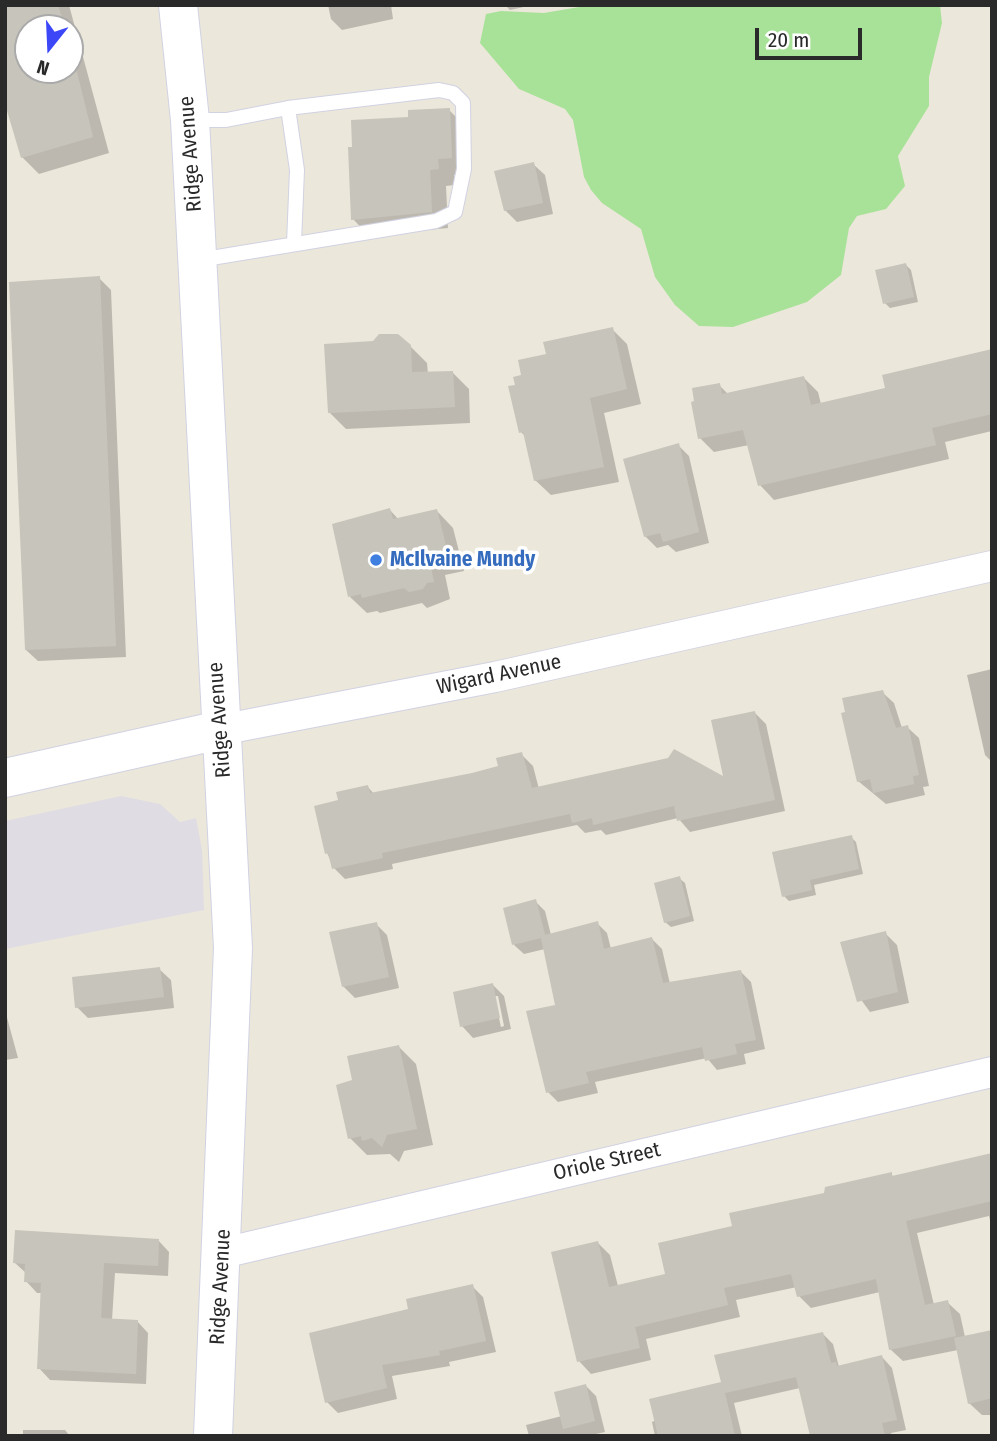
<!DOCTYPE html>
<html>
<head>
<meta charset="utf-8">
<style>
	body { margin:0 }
	#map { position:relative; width:997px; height:1441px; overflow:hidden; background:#ece7db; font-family:"Fira Sans Condensed",sans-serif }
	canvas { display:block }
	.frame { position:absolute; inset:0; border:7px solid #2a2a2a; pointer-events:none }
	.north { position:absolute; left:14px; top:14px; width:70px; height:70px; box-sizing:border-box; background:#fff; border:2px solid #aaa; border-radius:50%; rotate:198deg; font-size:19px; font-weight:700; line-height:28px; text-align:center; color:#2a2a2a }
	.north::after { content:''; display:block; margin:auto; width:24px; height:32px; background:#3c47f8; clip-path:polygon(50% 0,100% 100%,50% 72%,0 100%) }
	.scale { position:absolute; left:755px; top:28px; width:107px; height:32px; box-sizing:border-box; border:4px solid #2a2a2a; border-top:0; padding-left:9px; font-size:21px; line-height:24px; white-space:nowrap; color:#2a2a2a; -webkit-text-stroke:5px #fff; paint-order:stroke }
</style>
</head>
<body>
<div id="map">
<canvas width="997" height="1441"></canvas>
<div class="frame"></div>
<div class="north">N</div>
<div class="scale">20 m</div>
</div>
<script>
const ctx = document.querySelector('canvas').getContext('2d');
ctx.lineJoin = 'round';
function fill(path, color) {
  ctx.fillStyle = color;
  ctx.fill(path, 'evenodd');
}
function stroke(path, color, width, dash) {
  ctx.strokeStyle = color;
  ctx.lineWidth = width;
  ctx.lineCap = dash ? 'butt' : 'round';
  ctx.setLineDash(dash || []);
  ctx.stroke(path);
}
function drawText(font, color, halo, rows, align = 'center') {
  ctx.font = font + ' "Fira Sans Condensed",sans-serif';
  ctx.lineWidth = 7;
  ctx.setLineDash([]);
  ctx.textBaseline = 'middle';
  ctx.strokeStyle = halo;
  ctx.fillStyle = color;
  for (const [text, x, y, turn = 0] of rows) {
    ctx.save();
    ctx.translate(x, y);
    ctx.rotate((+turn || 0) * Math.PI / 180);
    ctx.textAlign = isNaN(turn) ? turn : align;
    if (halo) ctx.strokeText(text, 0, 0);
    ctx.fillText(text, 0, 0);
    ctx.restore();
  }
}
const industrial = new Path2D(`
	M121 796 160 804 180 822 196 818 202 850 204 910 5 949V821Z`);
const green = new Path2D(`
	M591 5H940L942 23 929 77V106L898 156 905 186 886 209 857 216 849 228 841 275 807 302 733 327 699 326 675 305 655 277 641 229 602 203 591 190 584 177 573 120 565 109 519 89 480 43 486 14 501 11 544 13Z`);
const shadow = new Path2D(`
	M5 5H69L109 153 39 174 22 157ZM28 28H70V70H28Z
	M328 5H391L393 19 342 30 331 19Z
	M505 5H533L510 10Z
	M449 110 466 127 468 174 454 175 455 185 446 186 448 228 369 236 353 219 410 119Z
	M533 164 545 175 553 214 517 222 505 210Z
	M906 265 911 270 918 302 890 308 885 303Z
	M99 278 111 290 126 657 38 661 26 650Z
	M612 329 627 344 641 404 604 413 619 482 551 495 535 480 526 437 521 432 517 386 523 377 548 355Z
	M410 346 427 363 428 374 453 373 469 389 470 423 346 429 329 412Z
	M992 351V431L945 442 949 459 774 500 760 485 749 445 714 452 700 438 719 385 729 395 804 378 818 392 821 404 887 389Z
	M678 445 689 456 709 543 676 552 668 545 657 548 645 536Z
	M390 510 399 520 437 511 453 528 464 571 445 575 450 599 427 608 422 603 380 613 377 611 367 613 350 597Z
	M992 669V762L985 755 967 675Z
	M882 692 894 703 902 728 907 727 919 738 929 786 923 787 925 795 886 804 858 781Z
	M755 713 766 724 785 811 690 832 678 818 606 835 601 830 585 833 577 825 392 864 393 869 345 879 334 868 327 853 340 802 368 787 374 794 472 775 500 767 521 754 533 766 539 789 725 779Z
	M851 837 856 842 863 874 814 885 816 895 789 901 784 896Z
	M679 878 685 883 694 921 671 927 665 922Z
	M535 901 545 911 551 935 597 923 607 933 611 949 652 939 662 949 670 984 741 972 751 982 765 1049 744 1054 746 1064 717 1070 707 1058 595 1082 598 1093 558 1102 548 1092 557 1006 545 949 524 954 514 945Z
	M376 924 387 935 399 988 355 998 343 986Z
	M885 933 897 945 909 1003 870 1012 854 990 843 944Z
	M159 969 171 980 174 1008 88 1018 77 1007Z
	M493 985 504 996 511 1029 473 1038 462 1026ZM494 996H498L504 1026 501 1027Z
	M5 1010 18 1058 5 1060Z
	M399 1047 416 1064 433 1145 404 1151 399 1162 390 1154 367 1155 350 1138 354 1082Z
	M992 1159V1230L989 1216 917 1233 934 1305 947 1302 960 1314 965 1337 992 1332V1415H982L969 1403 958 1350 903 1361 890 1349 880 1292 811 1308 799 1296 797 1287 736 1300 740 1317 646 1339 651 1360 591 1374 579 1361 598 1243 610 1255 618 1286 667 1275 734 1228 825 1194 891 1174 894 1177Z
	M158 1240 169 1252 168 1276 115 1273 112 1320 137 1321 148 1333 146 1384 50 1380 39 1368 42 1293H37L26 1281V1273L15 1263Z
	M472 1286 483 1297 496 1352 449 1362 450 1366 392 1376 397 1399 338 1413 327 1402 410 1310Z
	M823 1334 833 1344 839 1367 882 1357 892 1368 906 1430 891 1433 892 1436H812L800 1388 734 1403 742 1436H655L652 1422Z
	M586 1386 596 1396 605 1432 587 1436H529L526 1425 562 1416Z
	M23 1430H65L70 1436H5L23 1434Z`);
const building = new Path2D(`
	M5 5H58L65 28H28V70H70V44L93 137 21 158 5 104Z
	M450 108 452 158 438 159 439 169 430 170 432 212 351 220 348 147H352L351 120 408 117V110Z
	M534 162 543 203 504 211 494 171Z
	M906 263 914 297 883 304 875 270Z
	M100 276 116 646 25 650 9 282Z
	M613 327 627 389 590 398 604 467 534 481 523 432 519 433 508 386 515 385 513 377 521 375 518 360 546 354 543 342Z
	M379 334H398L411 345 412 372 453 371 455 407 328 413 324 344 373 341Z
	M992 349V414L932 428 936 445 758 486 743 430 698 439 691 402 694 401 692 388 720 383 722 394 804 376 811 405 885 388 882 375Z
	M679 443 699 532 663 542 660 533 644 537 623 459Z
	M390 508 393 519 437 509 448 554 429 558 434 582 427 583 423 589 409 592 404 588 362 598 361 594 348 597 332 524Z
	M883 690 896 728 908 725 919 775 913 776 914 784 873 793 870 779 857 782 841 713 845 712 842 698Z
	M755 711 775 800 677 821 674 806 593 825 592 818 572 823 570 814 382 853 383 858 332 869 328 853 325 854 314 806 338 800 336 792 368 785 370 793 472 773 498 766 496 758 522 752 532 788 668 758 674 749 723 776 711 720Z
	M852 835 859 869 810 880 812 890 782 897 772 852Z
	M680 876 690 916 664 923 654 883Z
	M536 899 545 935 598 921 604 949 652 937 663 983 741 970 756 1040 735 1044 737 1054 705 1061 702 1047 586 1072 589 1083 546 1093 526 1011 555 1005 541 938 512 945 503 908Z
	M377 922 389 977 342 987 329 932Z
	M886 931 898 992 857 1002 840 942Z
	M160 967 164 997 75 1008 72 977Z
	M493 983 500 1018 460 1027 453 992Z
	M399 1045 417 1129 387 1135 382 1147 372 1138 362 1141 361 1136 348 1139 336 1085 352 1080 347 1056Z
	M992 1153V1201L906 1221 925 1305 948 1300 956 1336 889 1350 876 1279 797 1297 791 1274 724 1288 728 1305 635 1327 640 1348 577 1362 551 1252 598 1241 609 1287 665 1274 658 1243 732 1226 729 1213 824 1193 825 1187 892 1172V1176Z
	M15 1230 159 1239 158 1266 104 1263 101 1318 138 1320 136 1374 37 1369 41 1283 24 1282 25 1264 13 1263Z
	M473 1284 486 1341 439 1351 440 1355 382 1365 387 1388 325 1403 309 1333 408 1309 406 1299Z
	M992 1330V1398L968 1404 954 1338Z
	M823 1332 831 1363 836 1362 837 1366 882 1355 897 1420 882 1423 885 1436H810L796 1377 725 1393 735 1436H658L649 1399 721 1382 714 1355Z
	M586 1384 595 1421 563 1429 554 1392Z`);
const lane = new Path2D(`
	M288 108 297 170 294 243
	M193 120H226L288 108 439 90 453 93 463 103 464 169 455 212 436 221 199 260`);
const street = new Path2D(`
	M220 730 495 677 992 566
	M223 1253 992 1072`);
const secondary = new Path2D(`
	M178 5 190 120 233 948 213 1436
	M5 778 220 730`);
const markers = [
	[376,560,7,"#3f7fe0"]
];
const streetNames = [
	["Ridge Avenue",191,154,-94],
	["Wigard Avenue",499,675,-12],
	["Ridge Avenue",220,720,-94],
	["Oriole Street",607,1162,-13],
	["Ridge Avenue",221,1287,-87]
];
const shopNames = [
	["McIlvaine Mundy",390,560]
];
fill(industrial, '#dfdce4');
fill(green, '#a8e298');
fill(shadow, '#0003');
fill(building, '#c7c4bb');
stroke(lane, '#d1d2e2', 16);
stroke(street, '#d1d2e2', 32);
stroke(secondary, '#d1d2e2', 40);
stroke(lane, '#fff', 14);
stroke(street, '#fff', 30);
stroke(secondary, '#fff', 38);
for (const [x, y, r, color] of markers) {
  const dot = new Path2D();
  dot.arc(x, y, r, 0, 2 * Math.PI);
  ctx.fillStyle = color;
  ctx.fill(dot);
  stroke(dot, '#fff', 2.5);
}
drawText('21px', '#2a2a2a', '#fff', streetNames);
drawText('bold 21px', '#366cbe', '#fff', shopNames, 'left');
</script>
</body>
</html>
